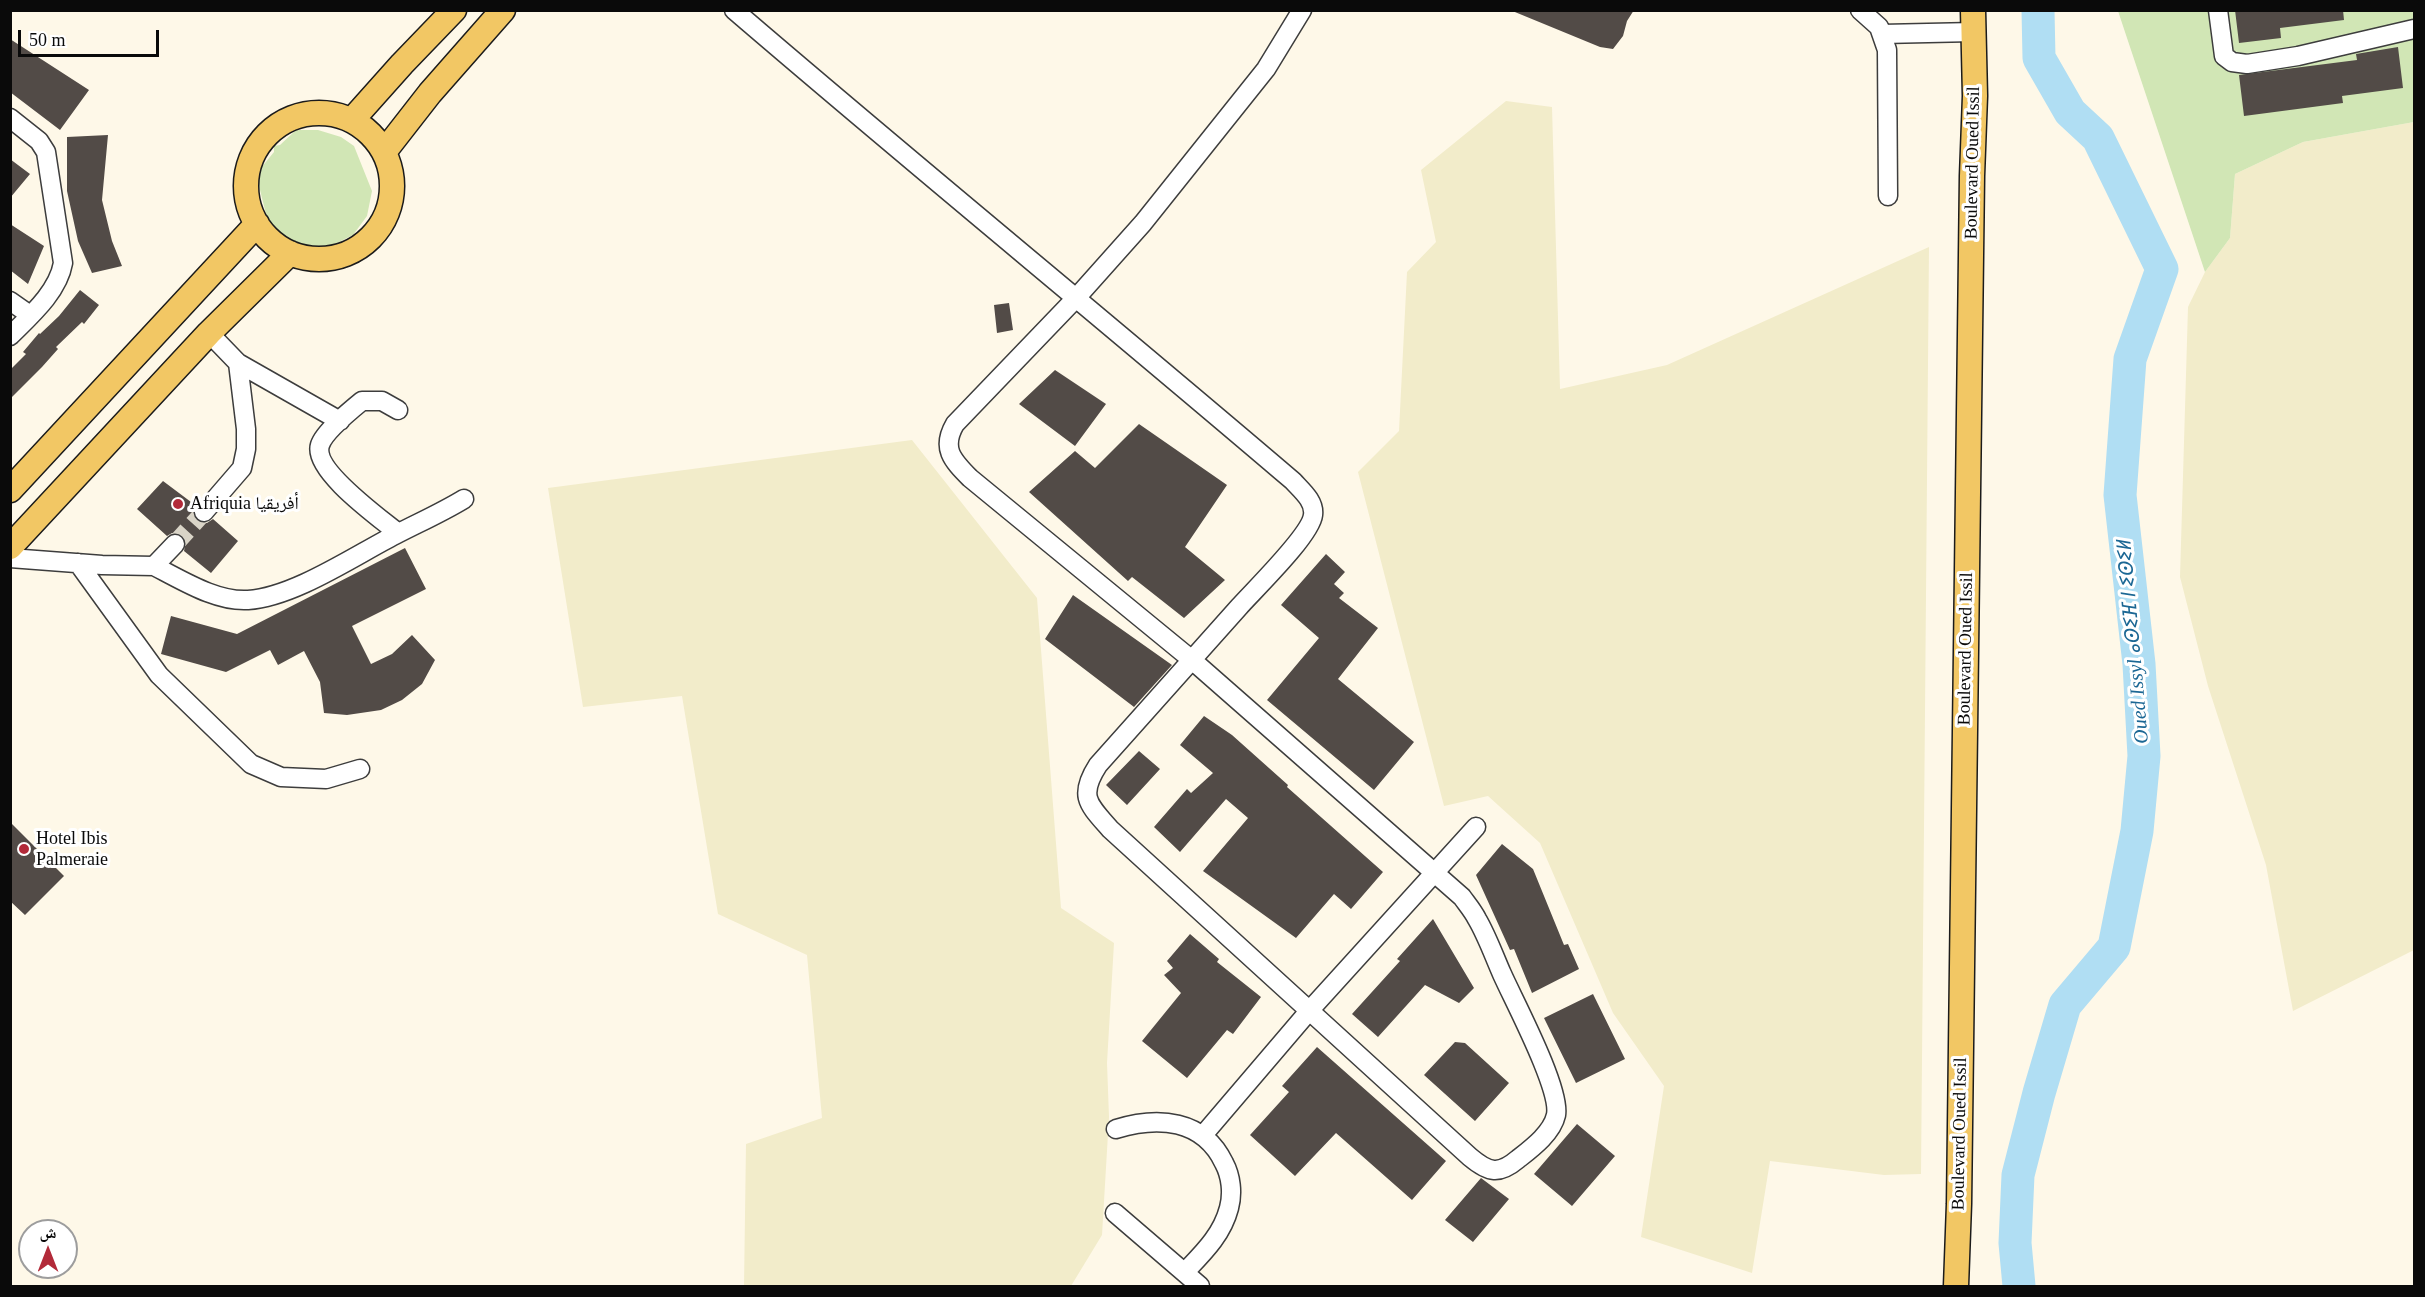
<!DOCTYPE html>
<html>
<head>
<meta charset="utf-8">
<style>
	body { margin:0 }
	#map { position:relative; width:2425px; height:1297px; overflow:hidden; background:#fef8e8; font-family:"Times New Roman","Noto Naskh Arabic",serif }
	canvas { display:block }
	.frame { position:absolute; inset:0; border:12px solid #0a0a0a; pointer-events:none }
	.north { position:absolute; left:18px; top:1219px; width:60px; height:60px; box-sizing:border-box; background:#fff; border:2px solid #9d9d9d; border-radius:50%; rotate:0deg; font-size:16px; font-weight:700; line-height:24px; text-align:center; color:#0a0a0a }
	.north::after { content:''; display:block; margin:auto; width:21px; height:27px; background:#b22a39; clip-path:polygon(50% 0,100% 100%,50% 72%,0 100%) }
	.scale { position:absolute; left:18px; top:30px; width:141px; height:27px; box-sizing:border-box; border:3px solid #0a0a0a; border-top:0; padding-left:8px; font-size:18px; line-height:21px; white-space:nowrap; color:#0a0a0a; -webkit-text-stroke:4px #fff; paint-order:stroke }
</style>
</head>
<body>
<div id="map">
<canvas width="2425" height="1297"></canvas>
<div class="frame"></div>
<div class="north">ش</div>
<div class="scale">50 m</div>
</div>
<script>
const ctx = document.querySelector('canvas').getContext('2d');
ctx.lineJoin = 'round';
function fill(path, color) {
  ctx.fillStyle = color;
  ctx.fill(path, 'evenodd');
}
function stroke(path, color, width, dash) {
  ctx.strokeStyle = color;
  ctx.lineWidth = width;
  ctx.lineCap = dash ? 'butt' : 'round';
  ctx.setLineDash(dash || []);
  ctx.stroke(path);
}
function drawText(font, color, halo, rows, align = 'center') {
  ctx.font = font + ' "Times New Roman","Noto Naskh Arabic","Noto Sans Tifinagh",serif';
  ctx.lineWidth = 6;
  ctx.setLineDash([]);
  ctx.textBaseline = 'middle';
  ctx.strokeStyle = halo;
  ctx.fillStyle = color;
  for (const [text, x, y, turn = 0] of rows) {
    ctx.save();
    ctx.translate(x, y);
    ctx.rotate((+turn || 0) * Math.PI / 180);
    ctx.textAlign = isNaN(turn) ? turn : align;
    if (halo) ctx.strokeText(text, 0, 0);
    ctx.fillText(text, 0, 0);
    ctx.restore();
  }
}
const farmland = new Path2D(`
	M1506 101 1552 107 1560 389 1667 365 1929 247 1921 1174 1884 1175 1770 1161 1752 1273 1641 1237 1664 1086 1613 1013 1540 843 1488 796 1444 806 1358 472 1399 431 1407 272 1436 242 1421 170Z
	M2414 122V950L2293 1011 2266 865 2208 686 2180 577 2188 307 2205 272 2230 238 2235 174 2303 142Z
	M912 440 1037 598 1061 908 1114 943 1107 1063 1109 1117 1102 1235 1071 1286H744L746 1144 822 1118 807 955 718 914 682 696 583 707 548 488Z`);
const green = new Path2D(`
	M2118 11H2414V122L2303 142 2235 174 2230 238 2205 272Z
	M296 130H318L341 137 354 146 372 191 367 216 353 235 327 248 297 244 270 230 256 174 274 152V146L280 145Z`);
const river = new Path2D(`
	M2019 1286 2015 1243 2018 1175 2039 1093 2065 1005 2114 947 2137 831 2144 756 2139 664 2120 495 2130 359 2162 269 2098 138 2070 112 2039 58 2038 10`);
const building = new Path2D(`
	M1510 10H1634L1627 21 1623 36 1613 49 1600 47Z
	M2235 10H2343L2344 20 2280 28 2281 38 2239 43Z
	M10 39 89 90 60 130 10 92Z
	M2398 47 2403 88 2342 96 2343 103 2244 116 2239 75 2357 60 2356 54Z
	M108 135 102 200 112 241 122 266 92 273 78 241 67 191V137Z
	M10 159 30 174 10 198Z
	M10 224 44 246 28 284 10 270Z
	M80 290 99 305 84 324 82 322 56 347 58 349 42 367 10 399V370L26 354 23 352 39 333 40 334 59 316Z
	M1009 303 1013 330 997 333 994 305Z
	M1055 370 1106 404 1075 446 1019 404Z
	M1139 424 1227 485 1185 547 1225 580 1184 618 1132 577 1128 581 1029 492 1075 451 1095 468Z
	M163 481 195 505 193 515 197 521 207 523 213 519 238 541 211 573 184 551 186 541 182 536 172 533 167 536 137 509Z
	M405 548 426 589 352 626 371 664 392 654 412 635 435 660 422 684 402 700 381 710 347 715 324 713 320 682 304 651 278 665 270 650 226 672 161 654 171 616 237 634Z
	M1326 554 1345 572 1334 584 1344 593 1339 598 1378 628 1338 679 1414 742 1374 790 1267 700 1319 638 1281 605Z
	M1073 595 1172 665 1134 707 1045 639Z
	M1204 716 1232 735 1288 785 1287 787 1383 872 1351 909 1334 894 1296 938 1203 871 1248 818 1226 799 1180 852 1154 827 1187 789 1191 793 1213 773 1180 745Z
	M1139 751 1160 769 1127 805 1106 785Z
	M10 822 64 876 25 915 10 901Z
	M1502 844 1533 869 1564 945 1568 944 1579 969 1532 993 1514 949 1510 950 1476 875Z
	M1433 919 1474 988 1459 1003 1425 985 1378 1037 1352 1014 1400 961 1397 959Z
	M1190 934 1219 959 1217 962 1261 997 1233 1034 1227 1030 1187 1078 1142 1041 1181 993 1164 975 1173 968 1167 961Z
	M1593 994 1625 1059 1576 1083 1544 1018Z
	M1455 1042 1465 1043 1509 1083 1475 1121 1424 1075Z
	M1317 1047 1446 1161 1412 1200 1336 1133 1295 1176 1250 1135 1289 1092 1282 1086Z
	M1577 1124 1615 1156 1572 1206 1534 1174Z
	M1481 1178 1509 1199 1473 1242 1445 1220Z`);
const minorTunnel = new Path2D(`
	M175 544 204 512`);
const minor = new Path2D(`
	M734 10C919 169 1108 323 1293 481 1301 490 1315 501 1313 515 1311 535 1254 590 1239 607 1192 660 1145 712 1098 765 1078 796 1088 804 1110 829L1470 1157C1489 1173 1499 1175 1518 1159 1532 1148 1552 1133 1556 1115 1561 1089 1514 1001 1502 974 1494 956 1487 936 1477 919 1473 911 1467 904 1462 897L1192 660 970 478C952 460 941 448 955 424L1077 297 1143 223 1266 69 1302 10
	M1860 10 1879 27 1887 50 1888 196
	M2218 10 2224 56 2232 62 2247 64 2298 56 2414 29
	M1882 34 1974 32
	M10 118 39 141 46 152 63 263C58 292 30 316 10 336
	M10 301 30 315
	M238 363 340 421
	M204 512 242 468 246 449V429L238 363 209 333
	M398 533C380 518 312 470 320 445 324 432 351 410 362 401H382L398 410
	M10 558 102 565 154 566 175 544
	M78 563 159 675 251 764 281 777 326 779 360 769
	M154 566C182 580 216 602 248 600 294 597 354 556 395 535 418 523 441 513 464 499
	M1116 1129C1158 1116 1203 1119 1224 1163 1231 1176 1233 1193 1229 1208 1222 1235 1203 1253 1185 1272
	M1204 1134 1309 1011 1476 827
	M1115 1213 1200 1286`);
const major = new Path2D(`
	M246 186a73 73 0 1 1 146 0a73 73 0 1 1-146 0Z
	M352 120 402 64 454 10
	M384 152 430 93 503 10
	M10 490 257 224
	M10 547 209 333 290 253
	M1956 1286 1959 1204 1972 176 1975 96 1973 10`);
const markers = [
	[178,504,6,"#b22a39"],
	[24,849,6,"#b22a39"]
];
const streetNames = [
	["Boulevard Oued Issil",1973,163,-89],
	["Boulevard Oued Issil",1966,649,-89],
	["Boulevard Oued Issil",1960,1134,-89]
];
const poiNames = [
	["Afriquia أفريقيا",190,504],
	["Hotel Ibis",36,839],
	["Palmeraie",36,860]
];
const waterNames = [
	["Oued Issyl ⴰⵙⵉⴼ ⵏ ⵉⵙⵉⵍ",2134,642,-95]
];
fill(farmland, '#f2ecca');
fill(green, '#d1e6b5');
stroke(river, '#b0def3', 33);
fill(building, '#524b47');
stroke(minorTunnel, '#d9d4c7', 18, [18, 9]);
stroke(minor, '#3d3d3d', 21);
stroke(major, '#1b1b1b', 27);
stroke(minor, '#fff', 18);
stroke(major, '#f2c764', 24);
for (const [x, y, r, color] of markers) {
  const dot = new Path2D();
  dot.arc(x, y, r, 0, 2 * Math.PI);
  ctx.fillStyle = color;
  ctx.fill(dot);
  stroke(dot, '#fff', 2);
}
drawText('18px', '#0a0a0a', '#fff', streetNames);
drawText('18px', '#0a0a0a', '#fff', poiNames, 'left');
drawText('italic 20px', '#1b6794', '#fff', waterNames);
</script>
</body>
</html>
